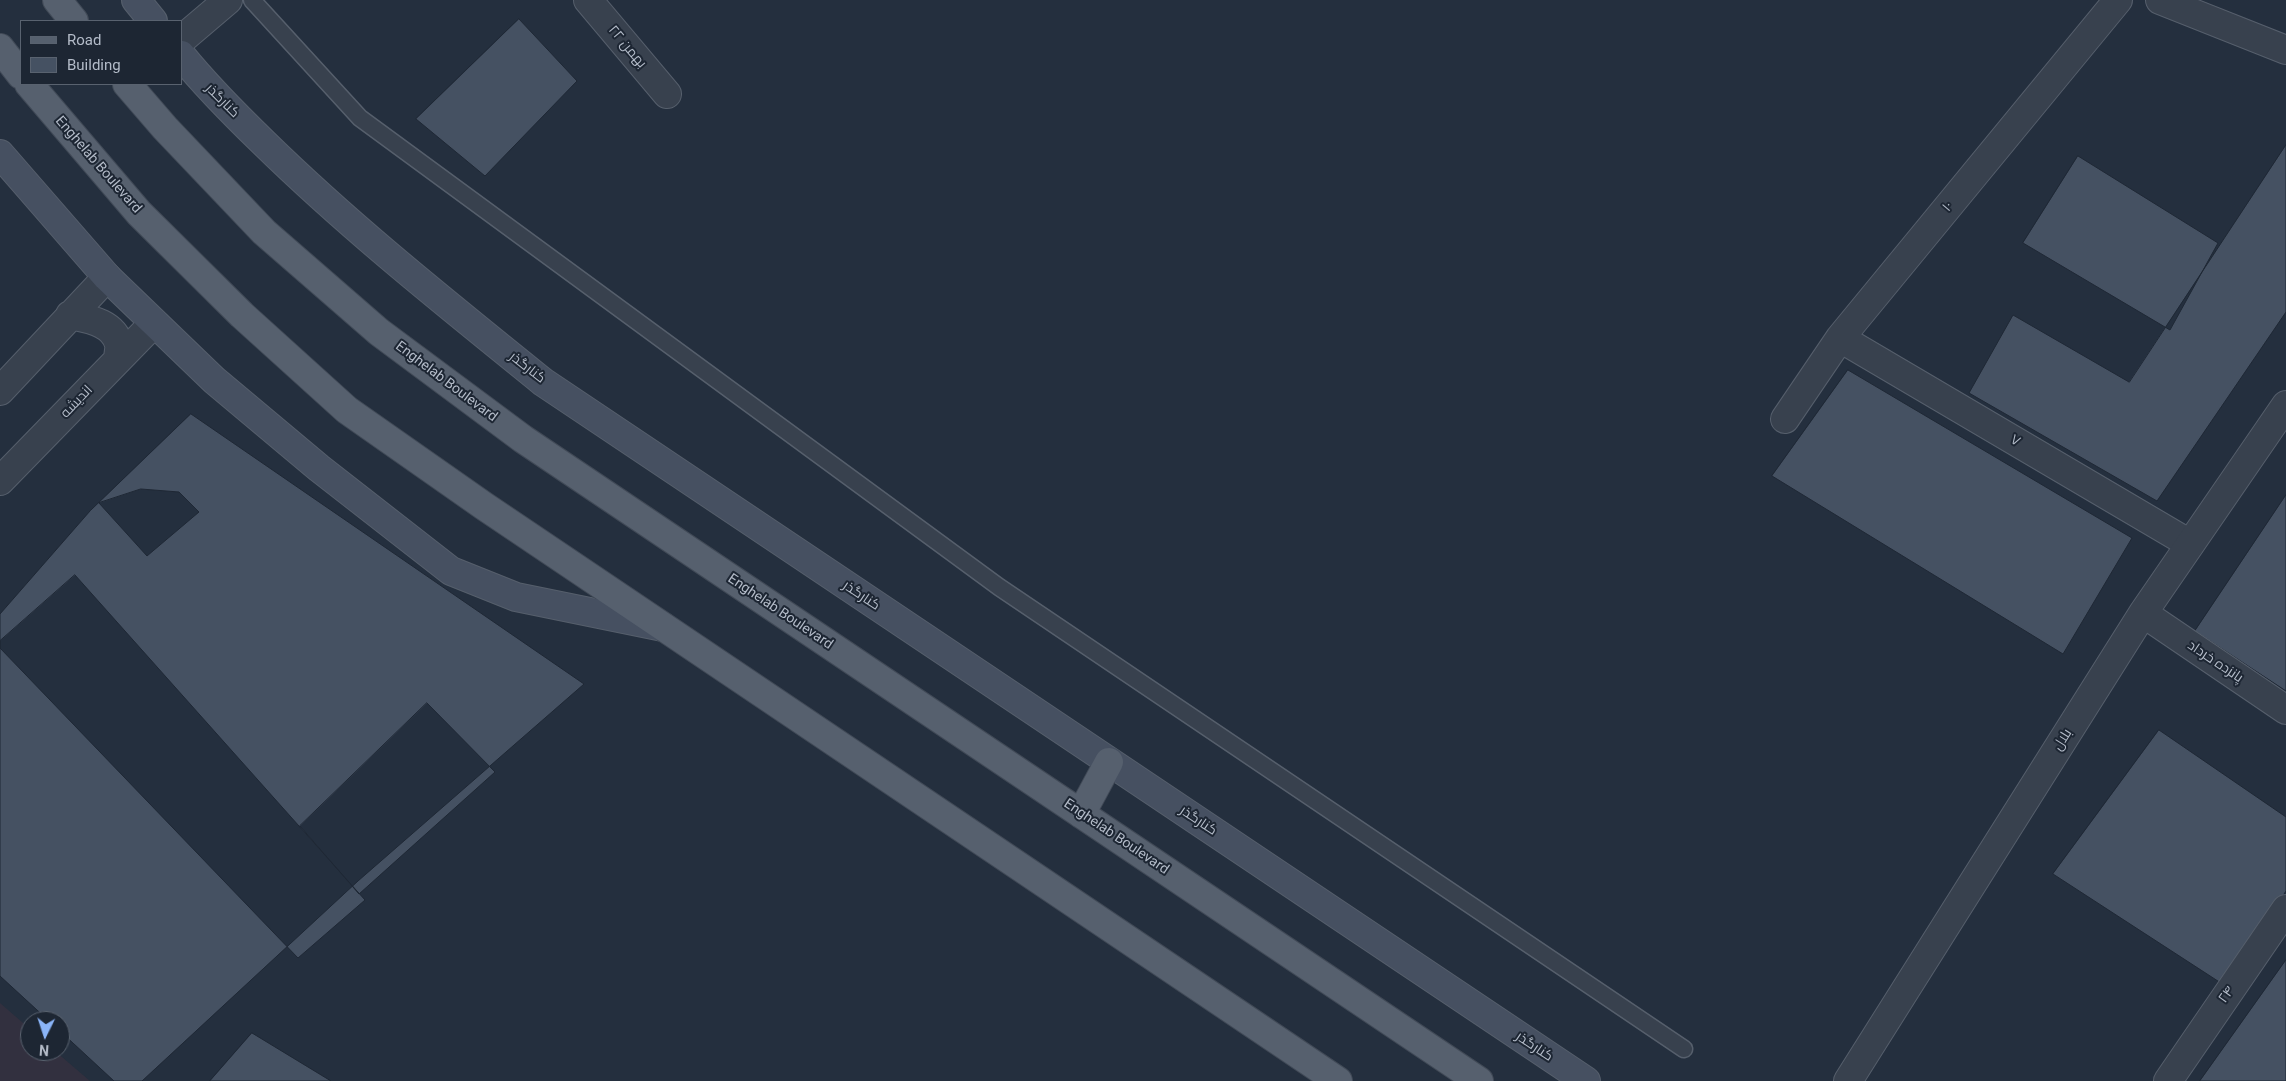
<!DOCTYPE html>
<html>
<head>
<meta charset="utf-8">
<style>
	body { margin:0 }
	#map { position:relative; width:2286px; height:1081px; overflow:hidden; background:#242f3e; font-family:Roboto,sans-serif }
	canvas { display:block }
	.legend { position:absolute; left:20px; top:20px; width:162px; height:65px; box-sizing:border-box; background:#1d2633; border:1px solid #59626f; margin:0; padding:6px 9px; list-style:none; font-size:15px; color:#b4bcc9 }
	.legend li { display:flex; align-items:center; gap:10px; height:25px }
	.legend b { width:25px; border:1px solid #59626f }
	.north { position:absolute; left:20px; top:1011px; width:50px; height:50px; box-sizing:border-box; background:#1d2633; border:1px solid #59626f; border-radius:50%; rotate:184deg; font-size:14px; font-weight:700; line-height:20px; text-align:center; color:#b4bcc9 }
	.north::after { content:''; display:block; margin:auto; width:18px; height:22px; background:#8ab4f8; clip-path:polygon(50% 0,100% 100%,50% 72%,0 100%) }
</style>
</head>
<body>
<div id="map">
<canvas width="2286" height="1081"></canvas>
<ul class="legend">
<li><b style="height:6px;background:#56606e"></b>Road</li>
<li><b style="height:14px;background:#455162"></b>Building</li>
</ul>
<div class="north">N</div>
</div>
<script>
const ctx = document.querySelector('canvas').getContext('2d');
ctx.lineJoin = 'round';
function fill(path, color) {
  ctx.fillStyle = color;
  ctx.fill(path, 'evenodd');
}
function stroke(path, color, width, dash) {
  ctx.strokeStyle = color;
  ctx.lineWidth = width;
  ctx.lineCap = dash ? 'butt' : 'round';
  ctx.setLineDash(dash || []);
  ctx.stroke(path);
}
function drawText(font, color, halo, rows, align = 'center') {
  ctx.font = font + ' Roboto,Cairo,sans-serif';
  ctx.lineWidth = 4;
  ctx.setLineDash([]);
  ctx.textBaseline = 'middle';
  ctx.strokeStyle = halo;
  ctx.fillStyle = color;
  for (const [text, x, y, turn = 0] of rows) {
    ctx.save();
    ctx.translate(x, y);
    ctx.rotate((+turn || 0) * Math.PI / 180);
    ctx.textAlign = isNaN(turn) ? turn : align;
    if (halo) ctx.strokeText(text, 0, 0);
    ctx.fillText(text, 0, 0);
    ctx.restore();
  }
}
const medical = new Path2D(`
	M0 1003 30 1029V1051H55L90 1081H0Z`);
const building = new Path2D(`
	M519 19 577 81 485 176 416 119Z
	M2286 145V312L2157 501 1969 393 2013 315 2129 382Z
	M2078 156 2218 243 2170 330 2023 243Z
	M1848 370 2132 538 2063 654 1772 476Z
	M191 414 584 684 358 881 142 1081H114L60 1031V1021H49L0 976V614L90 511Z
	M141 489 179 492 199 512 147 556 99 503Z
	M2286 495V691L2195 631Z
	M75 575 365 900 298 958 0 648V641Z
	M427 703 495 772 359 894 300 826Z
	M2159 730 2286 817V891L2224 985 2053 874Z
	M2286 960V1081H2200Z
	M252 1033 331 1081H210Z`);
const service = new Path2D(`
	M252 0 360 118 999 587 1684 1049`);
const minor = new Path2D(`
	M588 0 667 94
	M2160 0 2286 50
	M181 40 228 0
	M1840 338 2190 544
	M1785 419 1840 338 2118 0
	M2168 1081 2286 909`);
const tertiary = new Path2D(`
	M70 315C88 319 113 322 119 344 120 348 118 355 118 359
	M0 391 107 277
	M0 481 154 323
	M2143 613 2286 710
	M1848 1081 2143 613 2286 405`);
const secondary = new Path2D(`
	M136 0 153 21
	M181 55C207 87 235 115 264 143 352 229 448 305 543 382L1586 1081
	M0 154 107 277 214 380 319 468 451 571 516 597 663 627`);
const primary = new Path2D(`
	M57 0 74 21
	M0 48 21 75
	M29 84 139 213 242 315 347 410 484 506 1338 1081
	M127 84 165 128 264 232 379 332 523 439 1479 1081
	M1081 814 1109 762`);
const streetNames = [
	["۲۲ بهمن",627,47,50],
	["کنارگذر",222,101,45],
	["Enghelab Boulevard",98,165,49],
	["۱۰",1948,207,-50],
	["کنارگذر",527,368,38],
	["Enghelab Boulevard",446,382,37],
	["اندیشه",77,402,-46],
	["۷",2015,441,31],
	["کنارگذر",861,596,34],
	["Enghelab Boulevard",780,612,34],
	["پانزده خرداد",2215,662,34],
	["بلال",2063,740,-58],
	["کنارگذر",1198,821,34],
	["Enghelab Boulevard",1116,837,34],
	["۲۴",2227,995,-55],
	["کنارگذر",1534,1047,34]
];
fill(medical, '#32303f');
fill(building, '#455162');
stroke(building, '#1f2835', 1);
stroke(service, '#565f6c', 19);
stroke(minor, '#565f6c', 30);
stroke(tertiary, '#565f6c', 30);
stroke(secondary, '#565f6c', 30);
stroke(primary, '#414a57', 30);
stroke(service, '#38414e', 16);
stroke(minor, '#38414e', 28);
stroke(tertiary, '#38414e', 28);
stroke(secondary, '#465061', 28);
stroke(primary, '#56606e', 28);
drawText('14px', '#b4bcc9', '#1d2633', streetNames);
</script>
</body>
</html>
